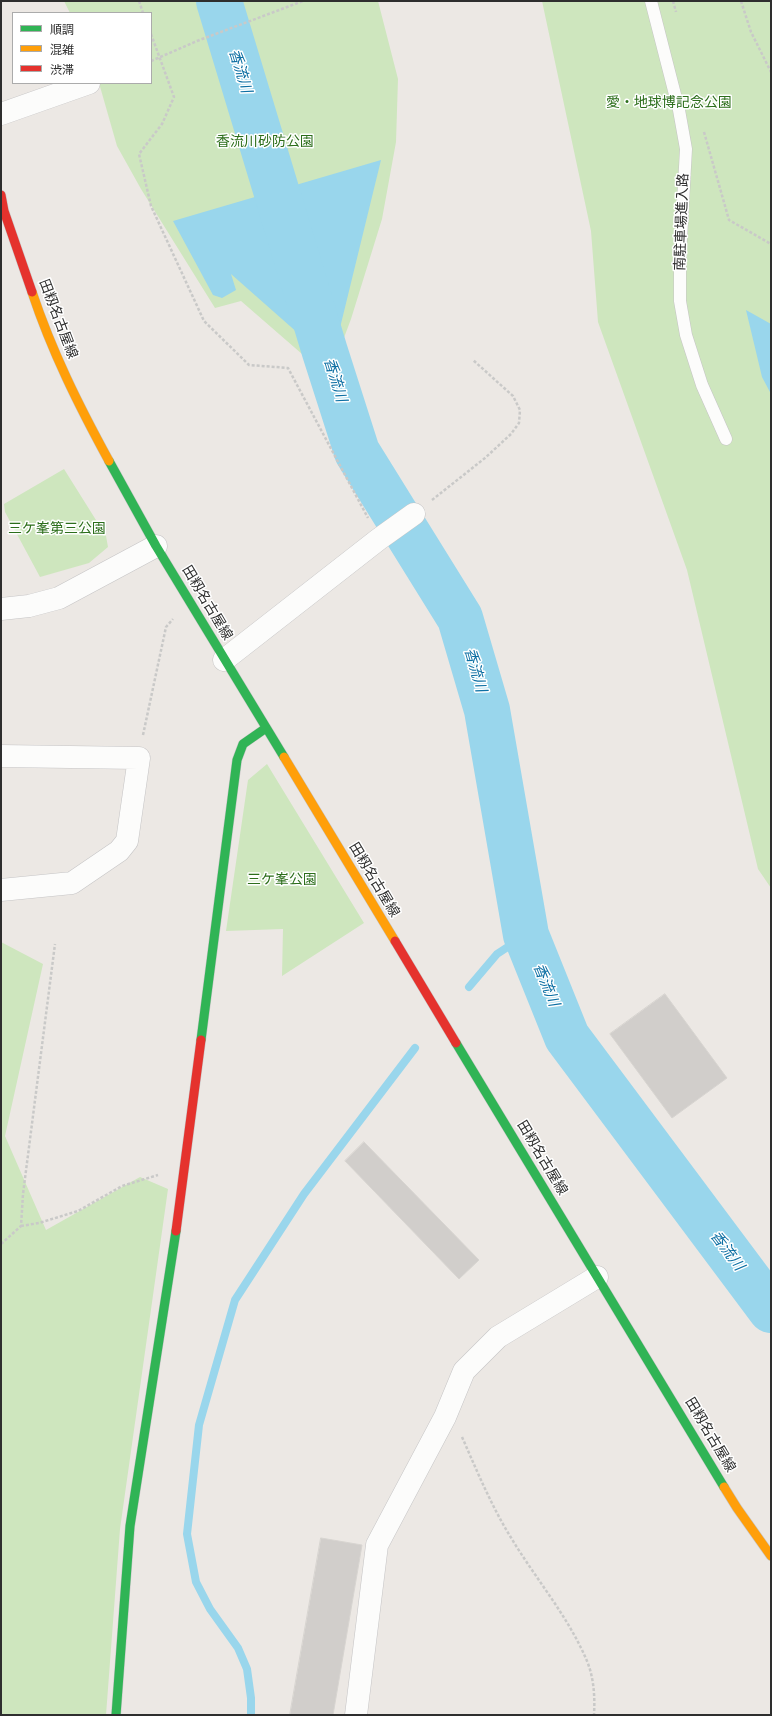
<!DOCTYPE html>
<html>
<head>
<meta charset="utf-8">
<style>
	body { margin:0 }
	#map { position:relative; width:772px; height:1716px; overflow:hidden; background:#ece8e4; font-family:"PT Sans","Noto Sans JP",sans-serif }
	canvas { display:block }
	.frame { position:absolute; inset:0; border:2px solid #2e2e2e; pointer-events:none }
	.legend { position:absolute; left:12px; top:12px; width:140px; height:72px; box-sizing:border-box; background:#fff; border:1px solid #ababab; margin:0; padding:5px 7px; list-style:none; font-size:12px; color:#2e2e2e }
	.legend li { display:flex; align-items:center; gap:8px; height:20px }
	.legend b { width:20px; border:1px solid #ababab }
</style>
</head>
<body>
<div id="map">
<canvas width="772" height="1716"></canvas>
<div class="frame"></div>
<ul class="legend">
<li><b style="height:5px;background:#30b455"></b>順調</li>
<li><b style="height:5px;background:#ff9f0a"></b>混雑</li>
<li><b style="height:5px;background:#e5322d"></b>渋滞</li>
</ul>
</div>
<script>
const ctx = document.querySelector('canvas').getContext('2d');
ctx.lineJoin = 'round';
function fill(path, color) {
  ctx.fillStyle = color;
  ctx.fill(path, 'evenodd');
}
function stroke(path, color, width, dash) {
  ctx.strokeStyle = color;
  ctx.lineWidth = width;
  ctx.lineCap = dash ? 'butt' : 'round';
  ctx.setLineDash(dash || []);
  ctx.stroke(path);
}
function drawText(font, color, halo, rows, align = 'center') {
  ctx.font = font + ' "PT Sans","Noto Sans JP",sans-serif';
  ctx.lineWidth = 3;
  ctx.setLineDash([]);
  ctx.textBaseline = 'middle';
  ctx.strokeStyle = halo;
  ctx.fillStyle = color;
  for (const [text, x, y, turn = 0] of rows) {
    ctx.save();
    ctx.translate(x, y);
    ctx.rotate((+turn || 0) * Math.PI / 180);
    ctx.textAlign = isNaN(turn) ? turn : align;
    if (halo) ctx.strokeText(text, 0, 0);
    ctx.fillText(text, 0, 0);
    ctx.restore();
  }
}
const green = new Path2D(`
	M64 1H378L398 79 396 142 382 219 351 319 342 343 302 354 241 301 215 308 141 189 117 146 99 83H151V13H70Z
	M542 1H771V888L758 869 687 570 598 322 591 231Z
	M64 469 106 536 108 547 89 563 40 577 5 512 4 504Z
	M267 764 364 923 282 976 283 929 226 931 248 780Z
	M1 942 43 964 5 1136 46 1230 140 1177 168 1189 120 1529 106 1715H1Z`);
const water = new Path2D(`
	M381 160 338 336 308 342 231 274 236 290 222 298 213 295 173 221Z
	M746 310 771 324V394L762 377Z`);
const stream = new Path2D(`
	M469 987 497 954 526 935
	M251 1715V1698L247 1669 238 1648 210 1609 196 1582 187 1534 199 1425 235 1300 304 1194 415 1048`);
const river = new Path2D(`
	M219 1 325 352 357 452 460 618 487 710 526 935 567 1037 771 1310`);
const building = new Path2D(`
	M665 994 727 1078 672 1118 610 1034Z
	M364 1142 479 1260 459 1279 345 1161Z
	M321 1538 362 1545 333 1715H290Z`);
const path = new Path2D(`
	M139 1 143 13
	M673 1 676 12
	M741 1 751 32 771 72
	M151 34 174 97 162 124 139 154 151 206 204 321 249 365 288 368 368 518
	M151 61 197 41 303 1
	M704 132 729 220 771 244
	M432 500 485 458 511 434 519 423 520 410 513 396 473 360
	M143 735 166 627 173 619
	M21 1226 39 1223 78 1211 122 1186 158 1175
	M1 1244 21 1226 23 1194 55 944
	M462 1437C477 1471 491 1505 510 1536 535 1578 568 1616 587 1661 594 1678 595 1697 594 1715`);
const lane = new Path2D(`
	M651 1 679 110 686 149 680 257V301L686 335 702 385 726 439`);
const street = new Path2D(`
	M1 114 89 83
	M1 609 29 606 59 598 156 546
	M224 660 379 539 414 514
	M1 756 139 758 127 841 119 851 72 883 1 890
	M356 1715 377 1545 445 1417 464 1371 498 1337 597 1277`);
const fast = new Path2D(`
	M109 461 156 546 284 757
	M201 1040 237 760 243 744 266 728
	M456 1043 724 1487
	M116 1715 130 1526 176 1231`);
const slow = new Path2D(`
	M32 292C52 352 79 406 109 461
	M284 757 395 941
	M724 1487 737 1508 771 1556`);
const jam = new Path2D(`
	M1 195 4 211 32 292
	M395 941 456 1043
	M176 1231 201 1040`);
const parkNames = [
	["愛・地球博記念公園",669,103],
	["香流川砂防公園",265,142],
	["三ケ峯第三公園",57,529],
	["三ケ峯公園",282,880]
];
const streetNames = [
	["南駐車場進入路",682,222,-88],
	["田籾名古屋線",58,319,69],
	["田籾名古屋線",207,603,59],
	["田籾名古屋線",374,880,59],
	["田籾名古屋線",542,1158,59],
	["田籾名古屋線",710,1435,59]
];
const waterNames = [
	["香流川",240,71,73],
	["香流川",335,380,73],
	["香流川",475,670,74],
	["香流川",546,985,68],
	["香流川",727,1251,53]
];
fill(green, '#cee6be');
fill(water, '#99d6ec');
stroke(stream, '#99d6ec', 8);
stroke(river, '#99d6ec', 46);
fill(building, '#d1cecb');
stroke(building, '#d7d4d0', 1);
stroke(lane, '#c5c4c5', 13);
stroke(street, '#c5c4c5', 23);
stroke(fast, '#c5c4c5', 10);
stroke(slow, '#c5c4c5', 10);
stroke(jam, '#c5c4c5', 10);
stroke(path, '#c9c9c8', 2.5, [3, 2]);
stroke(lane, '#fcfcfb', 12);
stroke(street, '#fcfcfb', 22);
stroke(fast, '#30b455', 9);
stroke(slow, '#ff9f0a', 9);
stroke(jam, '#e5322d', 9);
drawText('14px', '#2c6e1b', '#fff', parkNames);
drawText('14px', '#2e2e2e', '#fff', streetNames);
drawText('italic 15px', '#0d6fa3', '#fff', waterNames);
</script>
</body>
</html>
